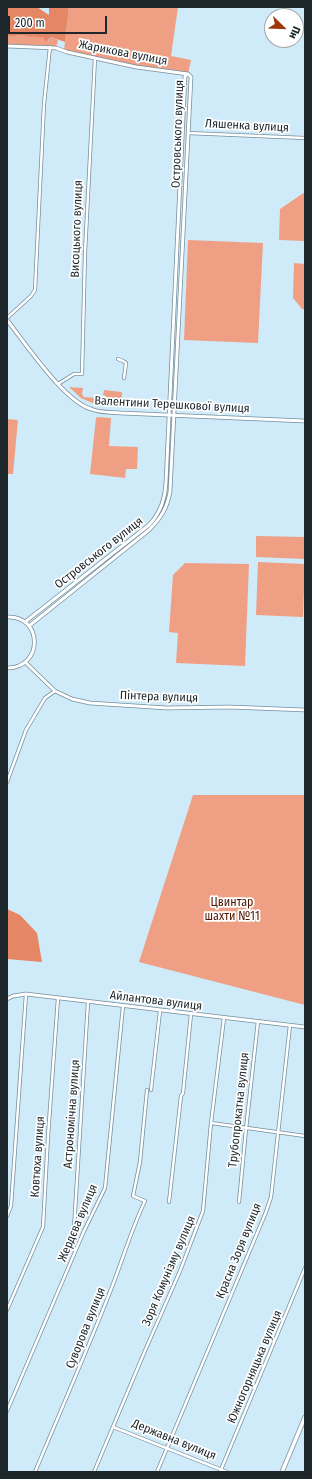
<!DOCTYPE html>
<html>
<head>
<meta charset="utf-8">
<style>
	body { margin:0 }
	#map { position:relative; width:312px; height:1479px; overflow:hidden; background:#cfeaf9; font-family:"Fira Sans Condensed",sans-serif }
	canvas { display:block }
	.frame { position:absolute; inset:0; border:8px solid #1c262b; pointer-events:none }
	.north { position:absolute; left:264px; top:8px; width:40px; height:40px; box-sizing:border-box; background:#fff; border:1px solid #a4a8aa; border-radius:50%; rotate:113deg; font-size:11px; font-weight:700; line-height:16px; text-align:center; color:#1c262b }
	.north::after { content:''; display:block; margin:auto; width:14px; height:18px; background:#9d380a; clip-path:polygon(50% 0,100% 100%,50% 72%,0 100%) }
	.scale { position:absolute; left:8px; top:16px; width:99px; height:18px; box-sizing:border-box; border:2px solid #1c262b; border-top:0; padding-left:5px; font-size:12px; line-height:14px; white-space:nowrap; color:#1c262b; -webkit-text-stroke:3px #fff; paint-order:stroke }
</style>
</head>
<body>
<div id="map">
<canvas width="312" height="1479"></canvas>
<div class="frame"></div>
<div class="north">Пн</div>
<div class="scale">200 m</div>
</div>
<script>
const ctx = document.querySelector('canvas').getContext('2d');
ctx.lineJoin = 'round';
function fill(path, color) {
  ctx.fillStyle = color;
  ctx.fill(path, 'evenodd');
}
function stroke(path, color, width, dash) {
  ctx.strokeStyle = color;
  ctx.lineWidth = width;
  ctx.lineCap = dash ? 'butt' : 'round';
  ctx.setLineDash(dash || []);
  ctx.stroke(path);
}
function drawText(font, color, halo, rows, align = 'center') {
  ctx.font = font + ' "Fira Sans Condensed",sans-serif';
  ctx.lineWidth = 3.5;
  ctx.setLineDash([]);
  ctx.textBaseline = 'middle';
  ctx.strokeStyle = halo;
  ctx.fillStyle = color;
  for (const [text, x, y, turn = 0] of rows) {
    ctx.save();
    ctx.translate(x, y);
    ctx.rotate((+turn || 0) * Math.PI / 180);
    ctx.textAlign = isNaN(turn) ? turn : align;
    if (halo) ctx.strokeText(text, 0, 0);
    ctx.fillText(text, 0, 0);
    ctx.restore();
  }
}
const green = new Path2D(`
	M69 7H178L171 56 191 60 188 74 151 69 64 51Z
	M23 35 44 37 48 41 51 37 58 40 56 48 7 46V37Z
	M305 192V241L279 240 280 209Z
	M188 240 263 243 258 343 184 340Z
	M294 263 305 264V309H302L293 298Z
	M69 387 83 388 82 394 84 397 95 398V404L81 398Z
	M104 390 122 392 121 407 102 405 103 399H106V396L103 395Z
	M97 417 111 418 109 446 138 447 137 469H126L125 478 90 474 96 418Z
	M7 419 18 420 13 474H7Z
	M256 536 305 537V559L256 557Z
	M258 562 305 564 303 617 256 615Z
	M185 563 249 564 245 666 176 663 178 633 169 632 173 575Z
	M193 795H305V1005L139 962Z`);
const forest = new Path2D(`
	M7 7H37L49 15V8L47 7H69L65 42 51 37 46 42 43 37H35L32 36 31 37 23 35 7 37Z
	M7 909 20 915 37 933 42 962 7 959Z`);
const minor = new Path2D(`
	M188 133 305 138
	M7 318 31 296 35 290 44 104 50 47
	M118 359 123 361 126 363 124 378
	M58 384 74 374H82L85 253 95 58
	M7 782 26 730 45 698 55 691
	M151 1090 160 1011
	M211 1123 305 1136
	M169 1202 181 1096 183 1093 191 1014
	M239 1202 246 1129 258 1021
	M7 1216 11 1206 26 994
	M74 1228 88 1002
	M7 1310 43 1227 48 1136 58 998
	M7 1411 84 1231 105 1188 123 1006
	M113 1427 227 1472
	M35 1472C60 1412 86 1353 110 1292 122 1262 131 1230 145 1201L133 1196 140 1162 147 1090
	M94 1472 144 1353 180 1271 203 1211 211 1123 224 1018
	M157 1472 266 1212 271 1197 290 1025
	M220 1472 305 1268`);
const tertiary = new Path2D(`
	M7 46 56 48 67 52 136 67 188 74
	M7 320C25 343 64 401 91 409 100 413 112 412 121 413L305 421
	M7 617C43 615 44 668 7 668
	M25 622 149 525C161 512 165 499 166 482L185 76 188 74
	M29 626 149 530C161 518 167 508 170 492L191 77 188 74
	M25 662 55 691 72 699 90 703 167 708 230 707 305 710
	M7 999 13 996 26 994 305 1027`);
const secondary = new Path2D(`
	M282 1472 305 1417`);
const streetNames = [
	["Жарикова вулиця",123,53,11],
	["Ляшенка вулиця",247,126,3],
	["Островського вулиця",178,134,-88],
	["Висоцького вулиця",77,229,-88],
	["Валентини Терешкової вулиця",172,405,3],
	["Островського вулиця",99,553,-38],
	["Пінтера вулиця",159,697,2],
	["Айлантова вулиця",156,1001,7],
	["Трубопрокатна вулиця",239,1110,-84],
	["Астрономічна вулиця",72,1114,-86],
	["Ковтюха вулиця",38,1157,-86],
	["Жердєва вулиця",78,1223,-67],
	["Красна Зоря вулиця",239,1251,-68],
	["Зоря Комунізму вулиця",169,1271,-67],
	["Суворова вулиця",86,1328,-68],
	["Южногорняцька вулиця",255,1367,-67],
	["Державна вулиця",174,1440,22]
];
const parkNames = [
	["Цвинтар",232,903],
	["шахти №11",232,917]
];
fill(green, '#efa084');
fill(forest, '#e58664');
stroke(minor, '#758e9c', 4);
stroke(tertiary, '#758e9c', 4.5);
stroke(secondary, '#758e9c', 5);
stroke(minor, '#fff', 2.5);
stroke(tertiary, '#fff', 3);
stroke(secondary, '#fff', 3.5);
drawText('12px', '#1c262b', '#fff', streetNames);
drawText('12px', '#501500', '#fff', parkNames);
</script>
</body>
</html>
